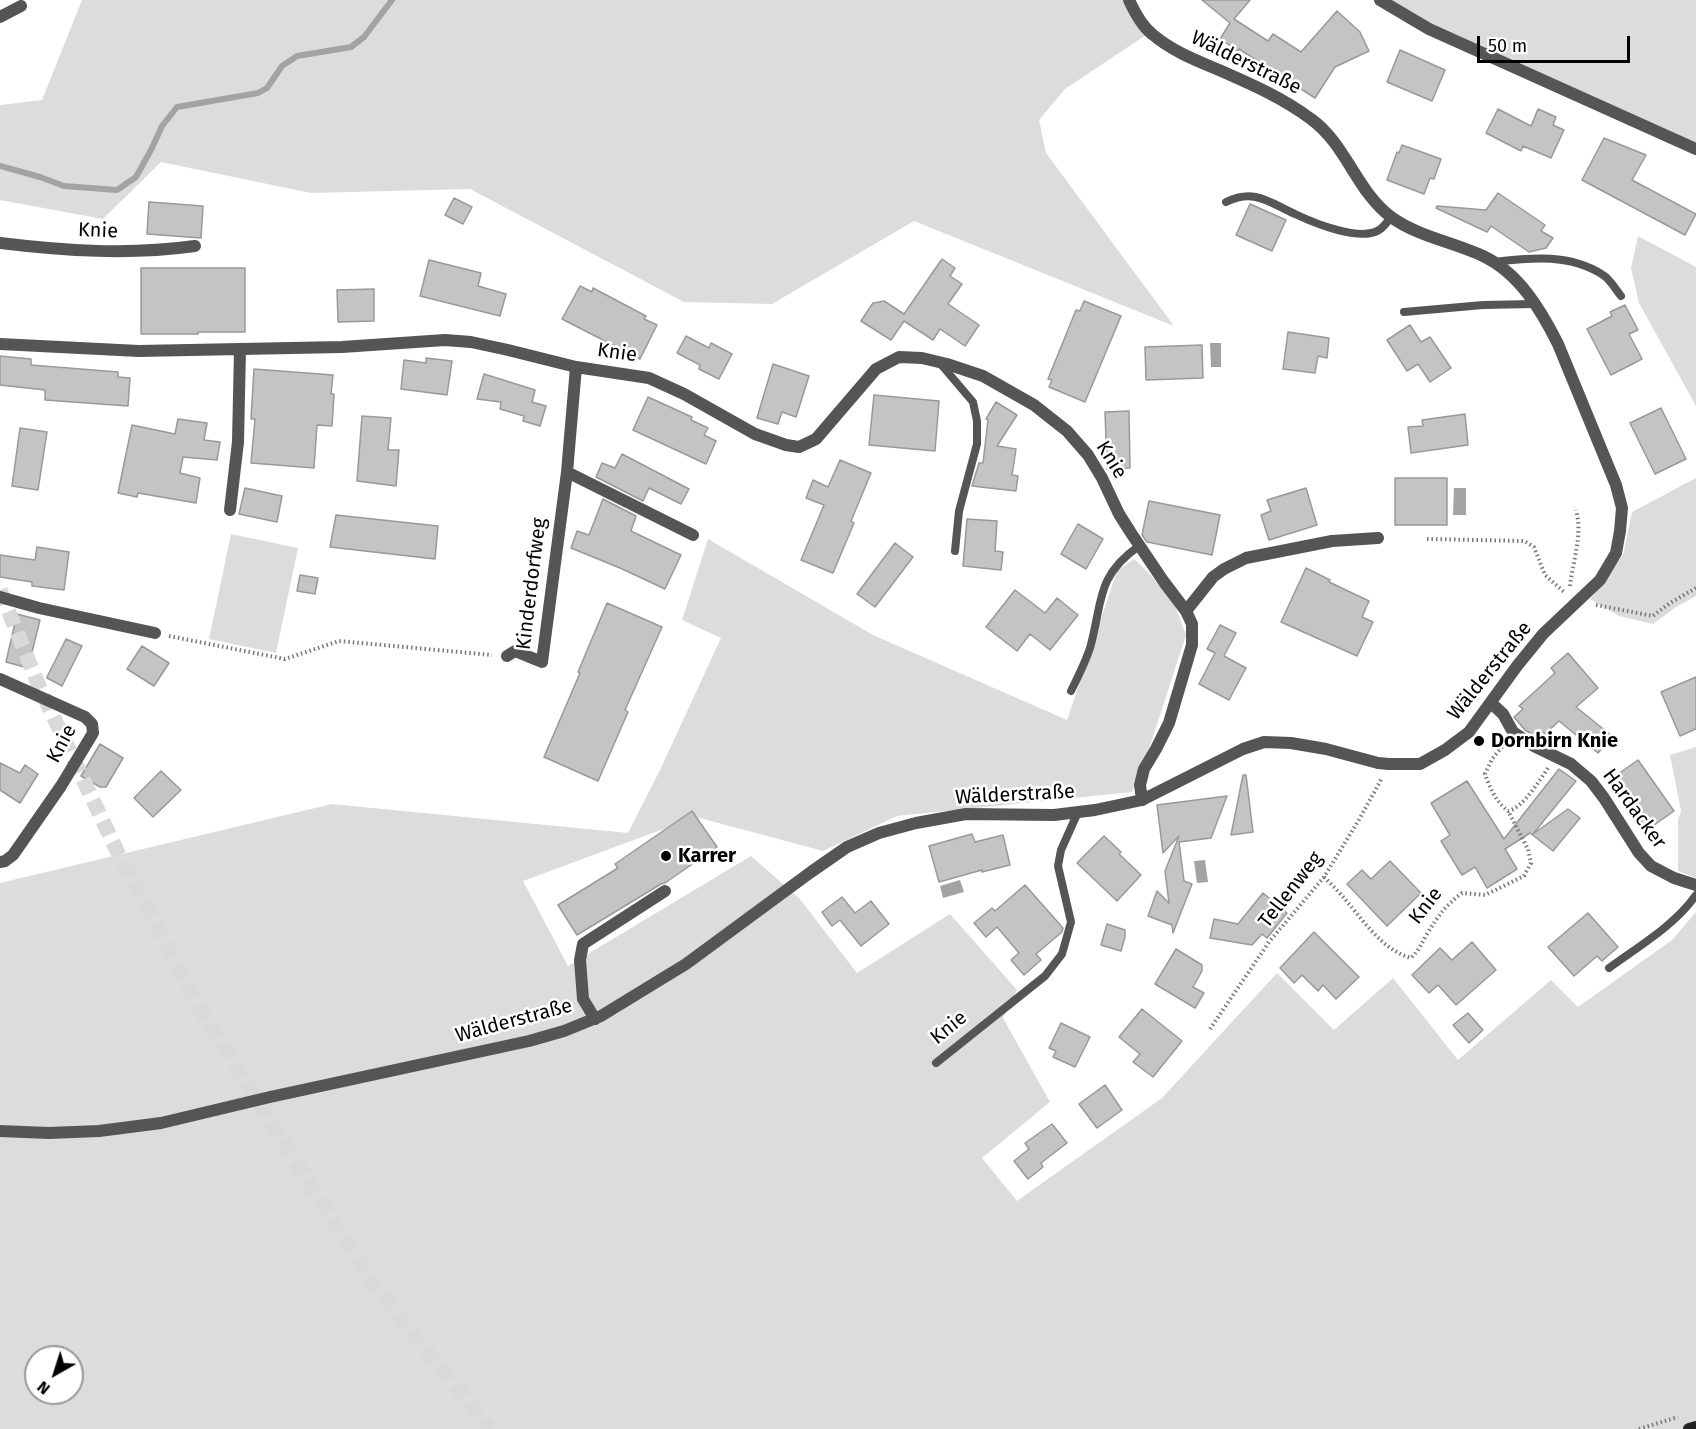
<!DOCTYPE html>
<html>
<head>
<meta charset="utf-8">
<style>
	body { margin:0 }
	#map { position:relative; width:1696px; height:1429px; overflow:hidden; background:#fff; font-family:"Fira Sans",sans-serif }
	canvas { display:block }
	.north { position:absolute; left:24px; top:1345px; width:60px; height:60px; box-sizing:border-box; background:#fff; border:2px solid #999; border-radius:50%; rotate:219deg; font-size:16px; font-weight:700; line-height:24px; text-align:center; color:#000 }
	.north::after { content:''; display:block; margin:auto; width:21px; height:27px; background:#000; clip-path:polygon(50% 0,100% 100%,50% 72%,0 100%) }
	.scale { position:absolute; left:1477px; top:36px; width:153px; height:27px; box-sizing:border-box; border:3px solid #000; border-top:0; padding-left:8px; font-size:18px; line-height:21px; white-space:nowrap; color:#000; -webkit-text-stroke:4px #fff; paint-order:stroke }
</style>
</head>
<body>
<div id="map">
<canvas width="1696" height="1429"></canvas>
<div class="north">N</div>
<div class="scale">50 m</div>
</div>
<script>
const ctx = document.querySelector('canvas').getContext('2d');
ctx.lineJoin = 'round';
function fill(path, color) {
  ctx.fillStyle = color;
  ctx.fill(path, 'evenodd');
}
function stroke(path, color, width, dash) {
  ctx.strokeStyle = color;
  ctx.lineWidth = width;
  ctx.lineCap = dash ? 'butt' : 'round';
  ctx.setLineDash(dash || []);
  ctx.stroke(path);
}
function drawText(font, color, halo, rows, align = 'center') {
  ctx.font = font + ' "Fira Sans",sans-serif';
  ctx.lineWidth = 5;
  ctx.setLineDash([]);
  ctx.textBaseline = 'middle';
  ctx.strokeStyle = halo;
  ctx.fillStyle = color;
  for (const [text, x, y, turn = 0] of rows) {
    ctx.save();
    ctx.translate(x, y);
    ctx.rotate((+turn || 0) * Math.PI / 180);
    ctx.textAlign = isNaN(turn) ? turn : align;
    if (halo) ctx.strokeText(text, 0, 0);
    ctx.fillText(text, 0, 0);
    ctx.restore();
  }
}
const green = new Path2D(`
	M82 0H1128L1149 33 1065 89 1039 120 1046 153 1174 326 914 221 772 304 684 302 470 189 311 193 161 162 103 219 0 200V105L42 100Z
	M1383 0H1696V146L1469 45Z
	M1638 236 1696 267V406L1639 303 1631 268Z
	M1696 478V596L1676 607 1653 624 1619 616 1590 599 1623 555 1632 512Z
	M231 534 298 548 276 653 209 639Z
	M708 539 873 635 1067 720 1117 571 1134 559 1148 572 1174 603 1186 635 1150 746 1132 792 897 816 823 851 696 817 523 881 568 966 751 856 799 898 857 973 950 914 1017 990 1003 1018 1050 1102 982 1158 1017 1201 1162 1098 1277 973 1334 1030 1393 978 1458 1060 1551 980 1578 1007 1672 940 1696 912V1429H0V883L332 804 628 833 659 772 721 638 682 620ZM36 1357H72V1393H36Z
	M1696 747V878L1678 871V821L1681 811 1670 755Z`);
const water = new Path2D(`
	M1210 343H1221V367H1211Z
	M1454 488H1466V515H1453Z
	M1205 860 1208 882 1197 883 1194 861Z
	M960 880 964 892 943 898 940 886Z`);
const stream = new Path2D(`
	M0 166 40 177 64 186 117 190 136 177 152 148 162 126 177 107 258 93 267 88 282 66 297 56 351 47 364 37 392 0`);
const building = new Path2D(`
	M1202 0H1250L1234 19 1268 41 1273 34 1301 52 1337 11 1360 32 1369 51 1335 67 1315 98 1239 49 1238 51 1220 39 1230 23Z
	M1400 50 1445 70 1432 101 1387 82Z
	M1498 109 1531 126 1538 109 1556 117 1553 125 1564 130 1551 158 1523 146 1521 151 1486 133Z
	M1604 138 1646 155 1632 180 1696 214 1685 235 1582 180Z
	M1402 145 1441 159 1434 179 1430 178 1424 194 1387 180 1397 152 1399 153Z
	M1498 193 1545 225 1541 231 1553 238 1546 248 1529 252 1491 226 1487 232 1436 208 1437 206 1486 210Z
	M454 198 472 207 463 224 445 215Z
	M149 202 203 206 201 238 147 234Z
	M1250 204 1286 220 1272 251 1236 235Z
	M942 259 955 268 950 276 962 284 948 304 979 325 965 346 940 329 933 340 904 321 891 340 861 321 873 303 884 301 904 314Z
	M429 260 481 273 478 286 506 294 500 316 420 296Z
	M141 268H245V332H198V334H141Z
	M580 286 592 292 593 288 646 316 644 319 657 325 640 359 562 319Z
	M374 289V321L338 322 337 290Z
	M1084 301 1121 316 1085 402 1049 387 1052 380 1048 379 1076 310 1080 311Z
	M1625 305 1638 330 1629 334 1642 359 1611 375 1587 329 1612 316 1610 312Z
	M1410 325 1421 342 1430 337 1451 368 1430 382 1418 364 1407 371 1387 340Z
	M1288 332 1329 338 1327 358 1318 356 1315 373 1283 369Z
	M686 336 709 348 711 343 732 354 719 379 699 369 700 365 677 353Z
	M1202 345 1203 378 1146 380 1145 347Z
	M0 356 31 359V365L118 372V377L130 378 128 406 45 400V390L0 385Z
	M426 358 452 361 447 395 401 389 404 360 426 363Z
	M773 364 809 376 796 417 782 412 778 424 757 418Z
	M254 369 333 375 331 394H334L332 426 317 425 314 468 251 463 255 419H251Z
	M484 374 535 390 532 402 546 406 540 426 523 421 524 416 500 409 501 402 477 399Z
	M874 395 939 401 935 451 869 445Z
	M648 397 692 417 691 420 708 428 704 435 716 441 706 464 633 430Z
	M996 402 1017 415 997 446 1016 449 1012 475 1018 476 1016 491 972 486 979 463H983L988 420 986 419Z
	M1661 408 1686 459 1655 474 1630 423Z
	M1129 411 1130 468 1107 469 1105 412Z
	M1465 414 1468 445 1411 453 1408 427 1423 426 1422 420Z
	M362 416 391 418 388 450H399L396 486 357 481Z
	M178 419 207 423 204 440 220 442 217 460 183 457 180 473 200 478 196 503 138 493 137 497 118 493 132 425 175 434Z
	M20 428 47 432 38 490 12 486Z
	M622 454 689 489 681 504 649 488 643 501 596 477 602 463 615 468Z
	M840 460 871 473 851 521 854 523 833 573 801 560 824 505 806 498 813 480 828 487Z
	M1395 478H1447V525H1395Z
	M245 488 282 496 277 522 239 514Z
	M1306 488 1317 525 1269 540 1261 515 1271 511 1267 500Z
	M603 499 636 516 631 531 681 555 665 589 620 568 571 548 577 531 589 535Z
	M1149 501 1220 515 1212 555 1147 542 1142 535Z
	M336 515 438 526 435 559 330 547Z
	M967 519 997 521 995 551 1003 552 1001 570 963 566Z
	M1078 524 1103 539 1086 569 1061 554Z
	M895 543 913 557 875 607 857 594Z
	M37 547 69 552 64 590 32 586V582L0 577V555L35 560Z
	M1306 568 1330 580 1329 582 1369 601 1362 617 1373 622 1357 656 1281 622Z
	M300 575 318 578 315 594 297 591Z
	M1015 590 1045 613 1057 598 1078 615 1050 650 1030 634 1017 651 986 627Z
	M607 603 662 627 625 710 628 712 598 781 544 757 580 673 578 672Z
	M17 614 40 620 28 668 6 662Z
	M1220 625 1236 633 1224 656 1246 668 1229 700 1199 684 1215 653 1207 649Z
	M66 639 82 646 62 686 47 678V677Z
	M142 646 169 663 154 686 127 669Z
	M1568 653 1598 688 1576 707 1612 736 1598 753 1559 721 1545 734 1541 731 1535 736 1525 730 1514 717 1523 709 1519 706 1555 673 1551 668Z
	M1696 677V729L1680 736 1661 692Z
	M100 744 123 758 106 787H100L81 776Z
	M1638 760 1674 811 1647 830 1611 779Z
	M0 763 20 773 25 765 38 774 20 803 0 790Z
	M1559 769 1576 781 1533 834 1568 809 1580 818 1553 851 1530 833 1505 849 1517 869 1487 888 1475 867 1462 875 1441 841 1450 835 1431 803 1467 781 1504 839Z
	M161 771 181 790 153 817 134 798Z
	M1243 775H1246L1253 832 1231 835Z
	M1227 796 1211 838 1179 842 1184 881 1192 884 1173 933 1172 925 1148 916 1157 891 1169 903 1165 871 1179 836 1163 853 1157 805Z
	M692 811 717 847 665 883 661 884 577 935 558 905 618 868 615 864Z
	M972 834 975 842 1003 835 1010 865 982 872V870L939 882 929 846Z
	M1104 836 1121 852 1119 854 1141 875 1117 901 1077 863Z
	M1390 861 1421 893 1387 926 1347 884 1362 870 1371 879Z
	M1025 885 1063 928 1062 932 1036 954 1041 960 1024 975 1011 960 1019 953 997 927 986 937 974 923 992 908 995 911Z
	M1263 893 1287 913 1267 938 1262 934 1252 945 1210 938 1214 919 1238 924Z
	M842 897 855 913 871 901 889 924 861 946 840 920 832 926 822 912Z
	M1588 913 1618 947 1602 961 1597 956 1574 976 1548 947Z
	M1107 924 1125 930V937L1121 951 1101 945Z
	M1314 932 1359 977 1336 999 1323 985 1318 991 1302 975 1294 983 1280 968Z
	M1472 942 1496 970 1456 1005 1438 985 1429 993 1412 975 1440 948 1452 960Z
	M1176 949 1202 965V971L1193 987 1204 993 1195 1008 1155 984Z
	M1142 1009 1182 1041 1153 1077 1133 1062 1140 1054 1119 1037Z
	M1468 1013 1483 1030 1469 1043 1453 1025Z
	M1061 1023 1090 1037 1075 1067 1053 1057 1056 1051 1049 1048Z
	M1105 1085 1122 1110 1097 1128 1079 1104Z
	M1052 1124 1067 1143 1041 1163 1043 1167 1028 1179 1014 1161 1029 1149 1025 1143Z`);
const primaryTunnel = new Path2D(`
	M0 590 38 684 118 853 200 1009 372 1283 490 1429`);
const path = new Path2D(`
	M1427 539 1524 541 1534 547 1545 575 1564 592
	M1570 586C1573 560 1583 535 1576 510
	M1596 605 1653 616 1670 603 1696 588
	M169 636 285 659 339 641 492 655
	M1505 743 1492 759 1485 774C1490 788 1496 802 1508 811 1523 808 1539 781 1548 768
	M1324 877C1331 884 1338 891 1344 898 1363 920 1382 950 1411 958 1419 950 1422 943 1427 934 1438 916 1445 906 1462 893L1485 895 1524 876 1531 863 1528 849 1508 811
	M1210 1029 1269 942 1324 877 1360 818 1382 778
	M1639 1429 1678 1417`);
const service = new Path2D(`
	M1226 202C1255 188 1270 203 1295 214 1314 223 1360 242 1379 230 1383 228 1388 221 1391 217
	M1492 262C1530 258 1569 253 1603 275 1610 279 1616 290 1621 296
	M1404 312 1483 305 1535 304
	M939 362 973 402 977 421V444L959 511 955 551
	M1071 691C1078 677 1085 663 1090 648 1103 602 1095 577 1139 546
	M1609 968C1639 946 1674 926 1696 895
	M936 1063 1045 976 1062 954 1071 922 1058 866 1061 850 1078 812`);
const minor = new Path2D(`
	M0 17 21 6
	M0 243C65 251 130 255 195 246
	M0 344 139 351 342 347 445 340 471 342 508 350 576 367 649 378 684 394 755 434 786 445 799 447 816 439 876 369 899 357 922 358 947 364 983 376 1034 405 1067 431 1088 455 1102 478 1119 514 1131 533 1164 582 1186 611 1192 624V645L1169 723 1156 749 1144 769 1140 785 1142 800
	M567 472 693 535
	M230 510 238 442 240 349
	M0 597 39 608 155 633
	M1186 611 1213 577 1224 569 1246 558 1332 541 1378 538
	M507 656 515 651 542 662 567 472 576 367
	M0 679 85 717 92 724 93 733 61 786 13 855 5 861 0 862
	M1491 703 1503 714 1513 732 1534 746 1571 764 1591 781 1604 798 1639 853 1651 866 1674 878 1696 885
	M595 1019 583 999 580 960 583 944 665 891`);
const tertiary = new Path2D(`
	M1380 0 1429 29 1696 149
	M0 1131 49 1133 99 1131 161 1123 270 1097 529 1041 564 1031 601 1016 686 964 811 872 847 847 879 833 916 823 966 814 1054 815 1095 810 1142 800 1243 749 1264 742 1291 743 1326 749 1378 763 1389 764H1420L1445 750 1469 732 1517 666 1543 634 1600 580 1616 553 1620 531 1622 508 1616 485 1558 344C1541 310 1519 273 1483 256 1453 242 1419 237 1391 217 1357 192 1346 144 1311 119 1283 98 1251 84 1219 70 1195 60 1172 51 1152 34 1142 26 1134 11 1129 0`);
const secondary = new Path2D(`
	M1689 1429 1696 1427`);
const markers = [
	[1479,741,6,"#000"],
	[666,856,6,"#000"]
];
const streetNames = [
	["Wälderstraße",1246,63,26],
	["Knie",98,231,2],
	["Knie",617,353,8],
	["Knie",1111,460,58],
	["Kinderdorfweg",532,584,-83],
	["Wälderstraße",1490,671,-51],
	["Knie",62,744,-62],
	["Wälderstraße",1015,795,-3],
	["Hardacker",1634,809,54],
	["Tellenweg",1291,890,-52],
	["Knie",1426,906,-52],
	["Wälderstraße",514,1021,-15],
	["Knie",949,1028,-39]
];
const poiNames = [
	["Dornbirn Knie",1491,741],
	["Karrer",678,856]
];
fill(green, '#dcdcdc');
fill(water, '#a3a3a3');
stroke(stream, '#a3a3a3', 6);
fill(building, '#c4c4c4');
stroke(building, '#999', 1.5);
stroke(primaryTunnel, '#d9d9d9', 15, [15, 8]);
stroke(path, '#777', 4, [1.5, 3]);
stroke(service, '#555', 8);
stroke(minor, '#555', 12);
stroke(tertiary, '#555', 12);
stroke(secondary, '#222', 12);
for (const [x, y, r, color] of markers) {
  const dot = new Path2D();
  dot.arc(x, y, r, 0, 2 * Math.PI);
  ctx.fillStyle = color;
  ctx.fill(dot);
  stroke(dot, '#fff', 2);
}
drawText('20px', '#000', '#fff', streetNames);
drawText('bold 20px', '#000', '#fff', poiNames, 'left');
</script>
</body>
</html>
